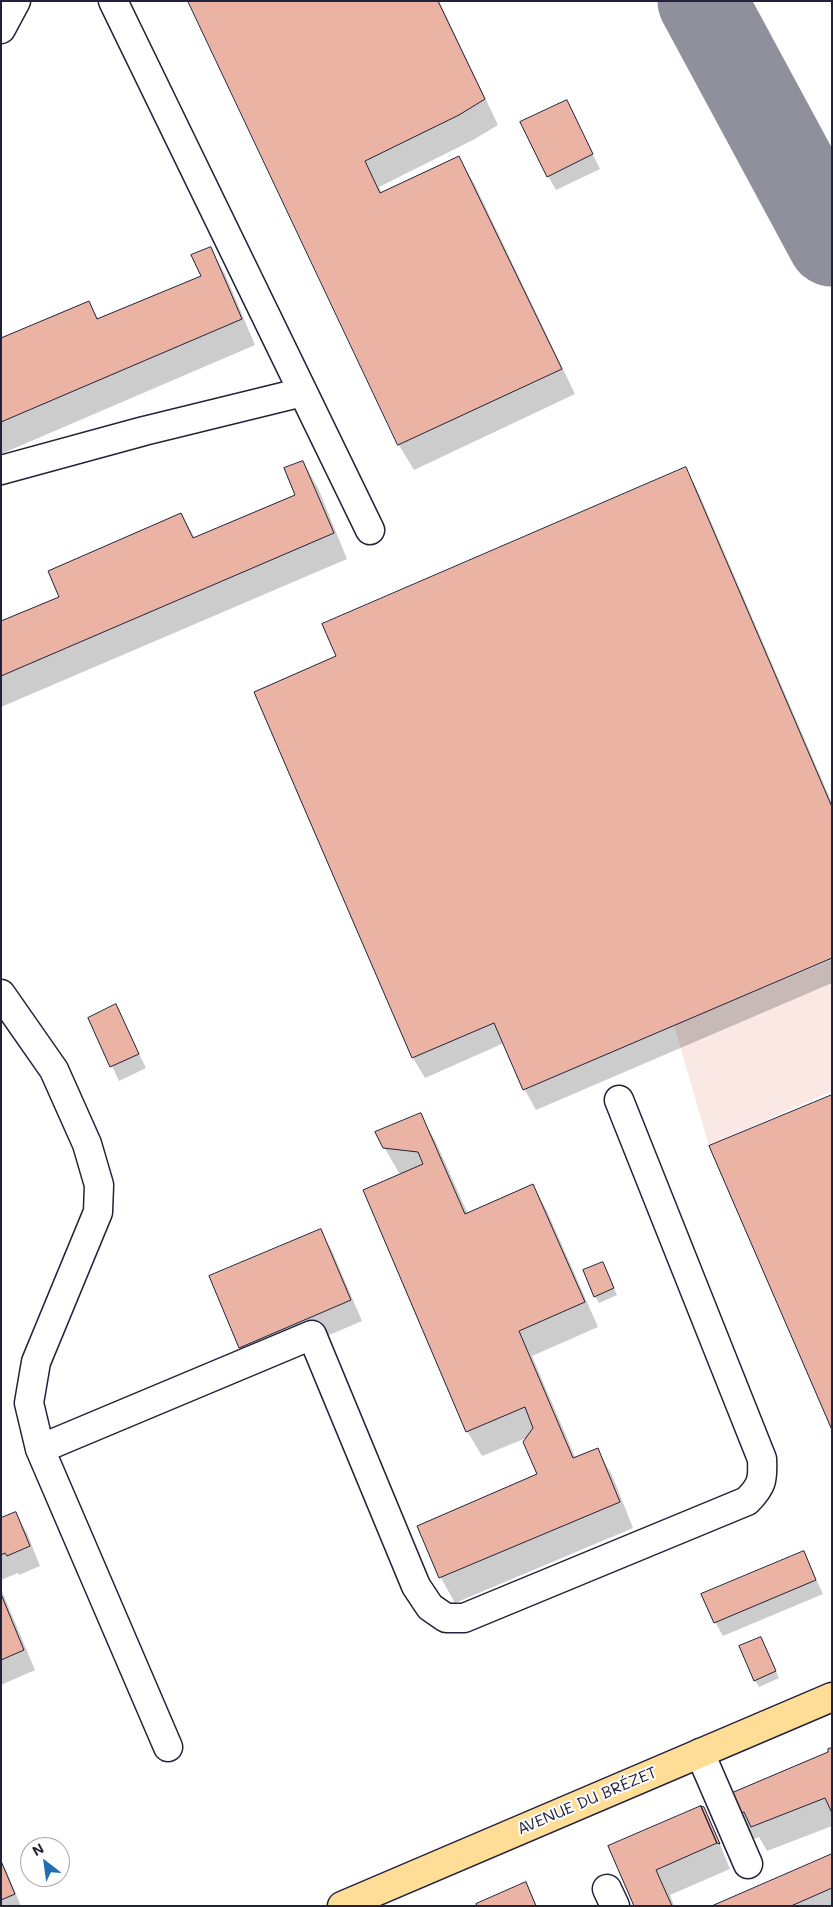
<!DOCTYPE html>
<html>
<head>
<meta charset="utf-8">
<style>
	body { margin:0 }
	#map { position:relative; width:833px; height:1907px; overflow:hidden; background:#fff; font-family:Mali,sans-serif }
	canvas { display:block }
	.frame { position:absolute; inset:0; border:2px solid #22223b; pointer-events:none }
	.north { position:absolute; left:20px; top:1837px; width:50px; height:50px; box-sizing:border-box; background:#fff; border:1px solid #a7a7b1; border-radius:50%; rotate:330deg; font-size:14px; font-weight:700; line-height:20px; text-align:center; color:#22223b }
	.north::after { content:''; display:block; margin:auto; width:18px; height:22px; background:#1f6fb2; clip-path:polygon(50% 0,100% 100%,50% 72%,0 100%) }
</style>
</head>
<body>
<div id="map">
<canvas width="833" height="1907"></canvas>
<div class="frame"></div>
<div class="north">N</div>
</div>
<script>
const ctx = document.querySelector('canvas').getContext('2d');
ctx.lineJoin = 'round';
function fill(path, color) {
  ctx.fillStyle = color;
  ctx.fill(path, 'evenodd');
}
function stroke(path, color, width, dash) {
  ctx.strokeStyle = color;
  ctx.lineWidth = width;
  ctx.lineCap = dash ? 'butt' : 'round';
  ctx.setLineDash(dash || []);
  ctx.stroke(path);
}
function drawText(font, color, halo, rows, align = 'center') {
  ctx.font = font + ' Mali,sans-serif';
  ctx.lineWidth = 4;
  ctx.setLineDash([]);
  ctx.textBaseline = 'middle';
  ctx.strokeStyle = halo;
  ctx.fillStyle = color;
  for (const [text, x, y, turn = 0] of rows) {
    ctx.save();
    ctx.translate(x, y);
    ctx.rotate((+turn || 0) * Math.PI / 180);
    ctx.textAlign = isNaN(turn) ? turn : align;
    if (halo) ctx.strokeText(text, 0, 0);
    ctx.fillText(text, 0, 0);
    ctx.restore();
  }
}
const built = new Path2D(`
	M832 960V1091L709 1146 674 1025Z`);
const shadow = new Path2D(`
	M190 1H439L498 125 473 140 379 187 382 193 459 158 474 183 575 394 414 470 399 445Z
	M574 116 600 169 556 190 548 176Z
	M210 248 225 274 255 345 1 454V340L88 302 99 320 202 277Z
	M303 462 318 488 347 559 1 707V623L61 597 181 514 195 538 297 495Z
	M685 469 697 489 832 803V983L536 1110 525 1090 504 1043 425 1078 413 1058 256 692 338 657Z
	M116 1006 146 1068 119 1081 90 1018Z
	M420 1115 435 1140 468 1214 533 1185 547 1211 598 1327 532 1356 576 1459 597 1450 612 1475 633 1528 455 1603 441 1578 419 1526 538 1475 529 1437 482 1456 467 1431 404 1174 399 1173 384 1147Z
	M320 1231 332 1251 362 1321 252 1368 241 1348 210 1277Z
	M606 1270 617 1295 599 1303 595 1296Z
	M15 1513 27 1533 40 1566 19 1575 18 1573 1 1580V1519Z
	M804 1553 823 1594 723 1636 715 1622Z
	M1 1589 35 1670 1 1685Z
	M764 1645 779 1678 759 1687 755 1680Z
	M832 1749V1826L767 1851 759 1837 754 1839 739 1813 830 1752Z
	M715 1832 730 1869 670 1895 674 1906H635L609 1847Z
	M832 1855V1906H715Z
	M1 1861 6 1870 21 1906H1Z
	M526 1883 537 1906H478Z`);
const taxiway = new Path2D(`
	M702 1 832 242`);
const building = new Path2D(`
	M188 1H438L485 99 459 115 365 161 380 193 459 156 562 369 398 445Z
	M567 100 593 154 547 177 520 122Z
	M211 247 242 319 1 422V338L89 301 97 319 201 276 191 255Z
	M303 461 334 533 1 676V621L59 597 48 571 181 513 193 538 295 495 284 468Z
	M686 467 832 807V958L523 1090 494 1023 412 1058 254 692 336 656 322 624Z
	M116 1004 139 1054 110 1067 88 1018Z
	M832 1095V1430L709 1146Z
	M421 1113 465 1214 533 1184 585 1302 519 1331 573 1458 598 1448 620 1502 439 1578 417 1526 537 1474 523 1442 533 1428 525 1407 466 1432 363 1190 423 1164 418 1152 383 1148 375 1132Z
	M321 1229 351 1300 239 1348 209 1276Z
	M603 1262 614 1288 594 1297 583 1270Z
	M16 1512 30 1546 7 1556 5 1553 1 1555V1518Z
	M804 1551 816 1580 714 1623 701 1594Z
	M1 1594 24 1650 1 1660Z
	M761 1637 776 1671 754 1681 739 1646Z
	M832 1748V1813L825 1798 751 1827 744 1812 738 1814 729 1794 828 1752V1749Z
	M701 1806 704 1807 720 1844 717 1843Z
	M701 1806 717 1843 656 1870 672 1906H634L608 1846Z
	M832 1854V1888L791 1906H712Z
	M1 1861 15 1894 1 1900Z
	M526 1882 536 1906H477L476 1904Z`);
const minor = new Path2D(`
	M113 1 370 530
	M1 29 16 1
	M1 470 144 431 303 392
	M1 994 54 1070 87 1144 99 1185 98 1212 36 1362 29 1403 40 1449 168 1747
	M40 1449 312 1335 416 1586 430 1607 446 1618H464L747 1501C762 1486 763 1480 762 1459L619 1100
	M700 1753 748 1864
	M607 1889 615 1906`);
const major = new Path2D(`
	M342 1906 832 1697`);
const streetNames = [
	["AVENUE DU BRÉZET",587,1801,-23]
];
fill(built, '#f9e8e4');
fill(shadow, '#0003');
stroke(taxiway, '#90909d', 89);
fill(building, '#ebb3a4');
stroke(building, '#22223b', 1);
stroke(minor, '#22223b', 31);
stroke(major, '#22223b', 31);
stroke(minor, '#fff', 28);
stroke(major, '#fedd96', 28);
drawText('16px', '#22223b', '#fff', streetNames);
</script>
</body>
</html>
